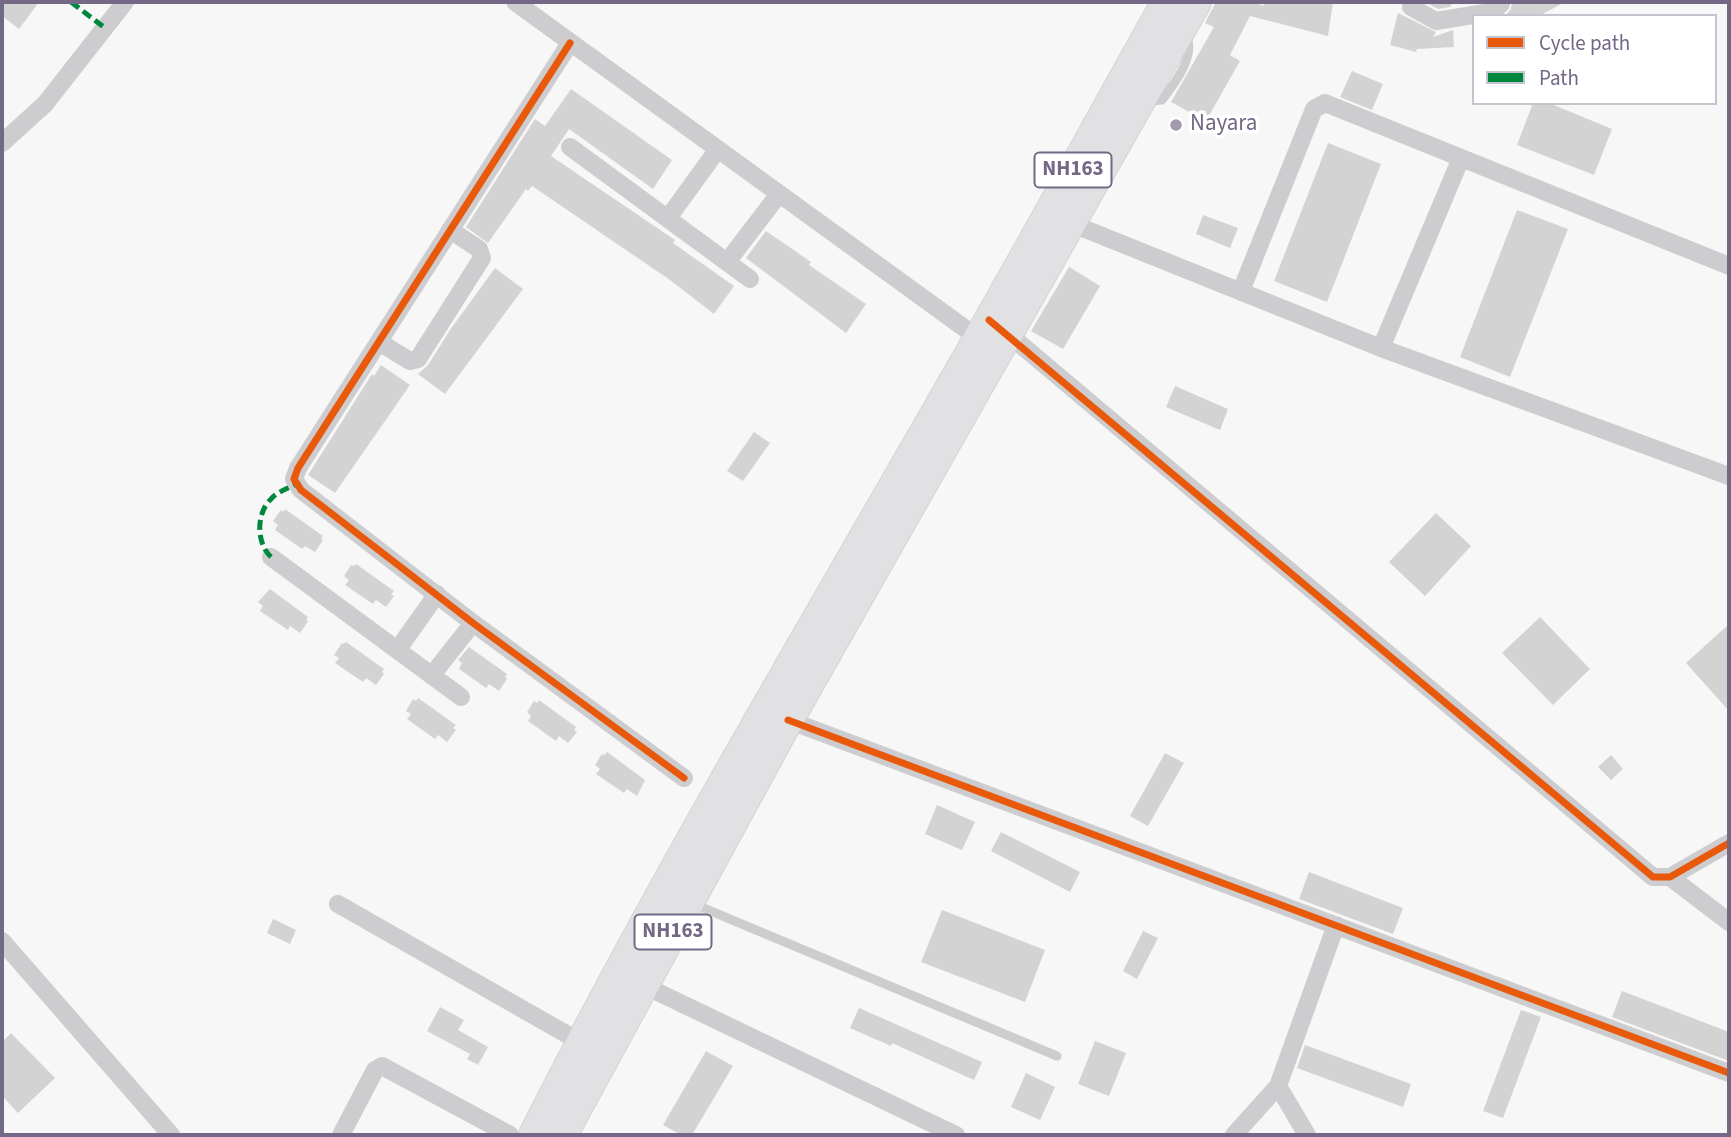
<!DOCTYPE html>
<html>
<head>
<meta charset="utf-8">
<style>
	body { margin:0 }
	#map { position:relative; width:1731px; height:1137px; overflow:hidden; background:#f6f7f6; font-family:"Source Sans 3",sans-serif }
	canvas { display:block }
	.frame { position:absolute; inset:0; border:4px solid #736885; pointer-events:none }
	.legend { position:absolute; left:1472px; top:14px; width:245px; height:91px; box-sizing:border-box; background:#fff; border:2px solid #c7c3ce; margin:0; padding:9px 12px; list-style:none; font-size:21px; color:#736885 }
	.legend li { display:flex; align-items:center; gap:14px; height:35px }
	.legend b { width:35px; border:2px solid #c7c3ce }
</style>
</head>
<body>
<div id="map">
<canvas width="1731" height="1137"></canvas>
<div class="frame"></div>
<ul class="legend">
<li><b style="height:9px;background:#e8590c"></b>Cycle path</li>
<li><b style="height:9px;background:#00873e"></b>Path</li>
</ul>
</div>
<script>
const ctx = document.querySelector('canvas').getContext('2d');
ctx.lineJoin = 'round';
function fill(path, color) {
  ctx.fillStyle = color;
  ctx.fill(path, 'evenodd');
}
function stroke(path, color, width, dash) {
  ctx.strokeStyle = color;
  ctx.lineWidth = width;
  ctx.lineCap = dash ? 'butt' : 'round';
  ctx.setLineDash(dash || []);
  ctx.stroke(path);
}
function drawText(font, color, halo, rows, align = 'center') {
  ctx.font = font + ' "Source Sans 3",sans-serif';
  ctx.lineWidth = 7;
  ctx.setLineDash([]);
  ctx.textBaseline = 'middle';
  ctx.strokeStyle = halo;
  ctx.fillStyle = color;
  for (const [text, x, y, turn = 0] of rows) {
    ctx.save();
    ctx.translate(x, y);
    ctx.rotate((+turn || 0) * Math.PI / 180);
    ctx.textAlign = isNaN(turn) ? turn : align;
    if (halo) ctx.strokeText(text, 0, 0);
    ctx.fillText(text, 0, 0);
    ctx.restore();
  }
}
const building = new Path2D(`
	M2 2H39L19 29 2 16Z
	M1216 2H1254L1263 6 1265 2H1333L1328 36 1250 16 1230 55 1240 61 1206 121 1171 102 1214 27 1205 23Z
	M1425 2H1453L1450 7 1438 9Z
	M1512 2H1565L1539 16H1512L1507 14 1511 9Z
	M1398 13 1436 32 1433 37 1453 30 1454 47 1417 49 1416 52 1390 45Z
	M1352 71 1383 84 1372 110 1340 97Z
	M571 89 672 160 653 189 569 129 551 156 675 240 673 243 734 286 714 314 670 280 532 186 528 191 526 189 488 243 466 227 535 119 545 126Z
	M1533 103H1549L1612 129 1594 175 1517 145Z
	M1328 143 1381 164 1327 302 1274 281Z
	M1517 210 1568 229 1510 377 1460 357Z
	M1203 215 1238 228 1230 248 1196 234Z
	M766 231 811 262 809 265 866 304 846 333 746 258Z
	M1069 267 1100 286 1063 349 1031 331Z
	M495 268 523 289 445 394 418 374 428 365 450 330Z
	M381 365 410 385 335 493 308 475 372 374 374 376Z
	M1175 386 1228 409 1220 430 1166 407Z
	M754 432 770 443 743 481 727 471Z
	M285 509 323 536 321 539 323 540 315 552 305 546 302 549 275 530 278 525 273 521 281 510 283 512Z
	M1436 513 1471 546 1425 596 1389 562Z
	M356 564 394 591 391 594 394 596 386 607 376 600 373 604 345 585 349 580 344 576 351 565 354 566Z
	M270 589 308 617 306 620 308 621 300 633 290 626 288 630 260 611 263 606 258 602Z
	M1540 617 1590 669 1553 705 1502 653Z
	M1729 624V711L1686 663Z
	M346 642 384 669 382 672 384 674 376 685 366 678 363 682 335 663 339 658 334 655 342 643 344 644Z
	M469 647 507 674 505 677 507 679 499 691 489 684 486 688 459 669 462 663 458 660Z
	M418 698 456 725 453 728 456 730 447 742 438 735 435 739 407 719 411 714 406 711 413 699 416 701Z
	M539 700 576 727 574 730 577 732 568 743 559 736 556 741 528 721 531 716 527 712 534 701 537 703Z
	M607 752 645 780 637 796 627 789 624 793 596 774 600 769 595 765 602 754 605 755Z
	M1165 753 1184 763 1148 826 1130 816Z
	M1611 755 1623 769 1611 780 1598 767Z
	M937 805 975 822 962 850 925 834Z
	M1001 832 1080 872 1070 892 991 851Z
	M1309 872 1403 908 1393 934 1299 899Z
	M942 910 1045 950 1025 1002 921 962Z
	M273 919 296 930 290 944 267 933Z
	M1143 931 1158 938 1137 979 1123 971Z
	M1622 991 1729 1032V1061L1612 1017Z
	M440 1007 464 1020 458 1030 488 1047 478 1065 467 1059 470 1054 427 1031Z
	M859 1008 982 1062 974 1080 892 1043 891 1046 850 1028Z
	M1521 1010 1541 1017 1503 1118 1483 1111Z
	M11 1033 55 1078 18 1113 2 1096V1042Z
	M1095 1041 1126 1053 1109 1096 1078 1084Z
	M1305 1045 1411 1084 1403 1107 1297 1068Z
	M706 1051 733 1066 692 1135H681L663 1125Z
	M1026 1073 1055 1087 1040 1120 1011 1107Z`);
const service = new Path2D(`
	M1148 101 1162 100C1175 83 1199 52 1184 32
	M694 904 1057 1056`);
const minor = new Path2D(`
	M515 2 985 343
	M1414 2 1411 7 1436 21 1491 12 1501 4
	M570 43 298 468 294 479 301 490 473 623 684 778
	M2 143 45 104 125 2
	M570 147 750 279
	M668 218 718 149
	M1070 223 1381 348 1729 476
	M727 262 779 194
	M1241 291 1314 109 1325 103 1729 266
	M1001 328 1653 877H1670L1729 843
	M379 342 410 361 418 359 482 258 479 249 450 230
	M1381 348 1461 158
	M271 557 461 697
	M398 649 437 594
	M432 675 473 623
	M788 720 1729 1073
	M1670 877 1729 922
	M338 904 582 1043
	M2 941 171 1135
	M645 986 956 1135
	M1278 1086 1307 1135
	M341 1135 375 1070 382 1066 510 1135
	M1234 1135 1278 1086 1336 925`);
const trunk = new Path2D(`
	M534 1135C671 863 829 602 979 338 1043 226 1104 114 1167 2
	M562 1135 783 729 1196 2`);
const quiet = new Path2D(`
	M71 2 105 28
	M271 557C256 543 256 513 271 499 277 492 287 489 296 484`);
const cycleway = new Path2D(`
	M570 43 298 468 294 479 301 490 473 623 684 778
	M989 320 1653 877H1670L1729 843
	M788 720 1729 1073`);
const markers = [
	[1176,125,7,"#a19aad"]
];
const shields = [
	[1073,170,77],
	[673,932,77]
];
const shieldNames = [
	["NH163",1073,170],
	["NH163",673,932]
];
const poiNames = [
	["Nayara",1190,125]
];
fill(building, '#d3d3d4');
stroke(trunk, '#d4d4d5', 32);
stroke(service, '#cdcccf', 9);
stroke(minor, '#cdcccf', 18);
stroke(trunk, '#e1e0e2', 30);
stroke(quiet, '#00873e', 5, [10, 5]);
stroke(cycleway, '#e8590c', 7);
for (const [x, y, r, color] of markers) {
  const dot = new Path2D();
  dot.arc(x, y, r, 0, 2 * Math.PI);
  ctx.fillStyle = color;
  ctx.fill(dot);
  stroke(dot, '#fff', 2.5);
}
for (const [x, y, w] of shields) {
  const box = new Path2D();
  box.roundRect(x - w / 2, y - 17.5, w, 35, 5);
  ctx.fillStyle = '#fff';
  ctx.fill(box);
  stroke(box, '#736885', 2);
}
drawText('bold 21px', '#736885', null, shieldNames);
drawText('23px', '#736885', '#fff', poiNames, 'left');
</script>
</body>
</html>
